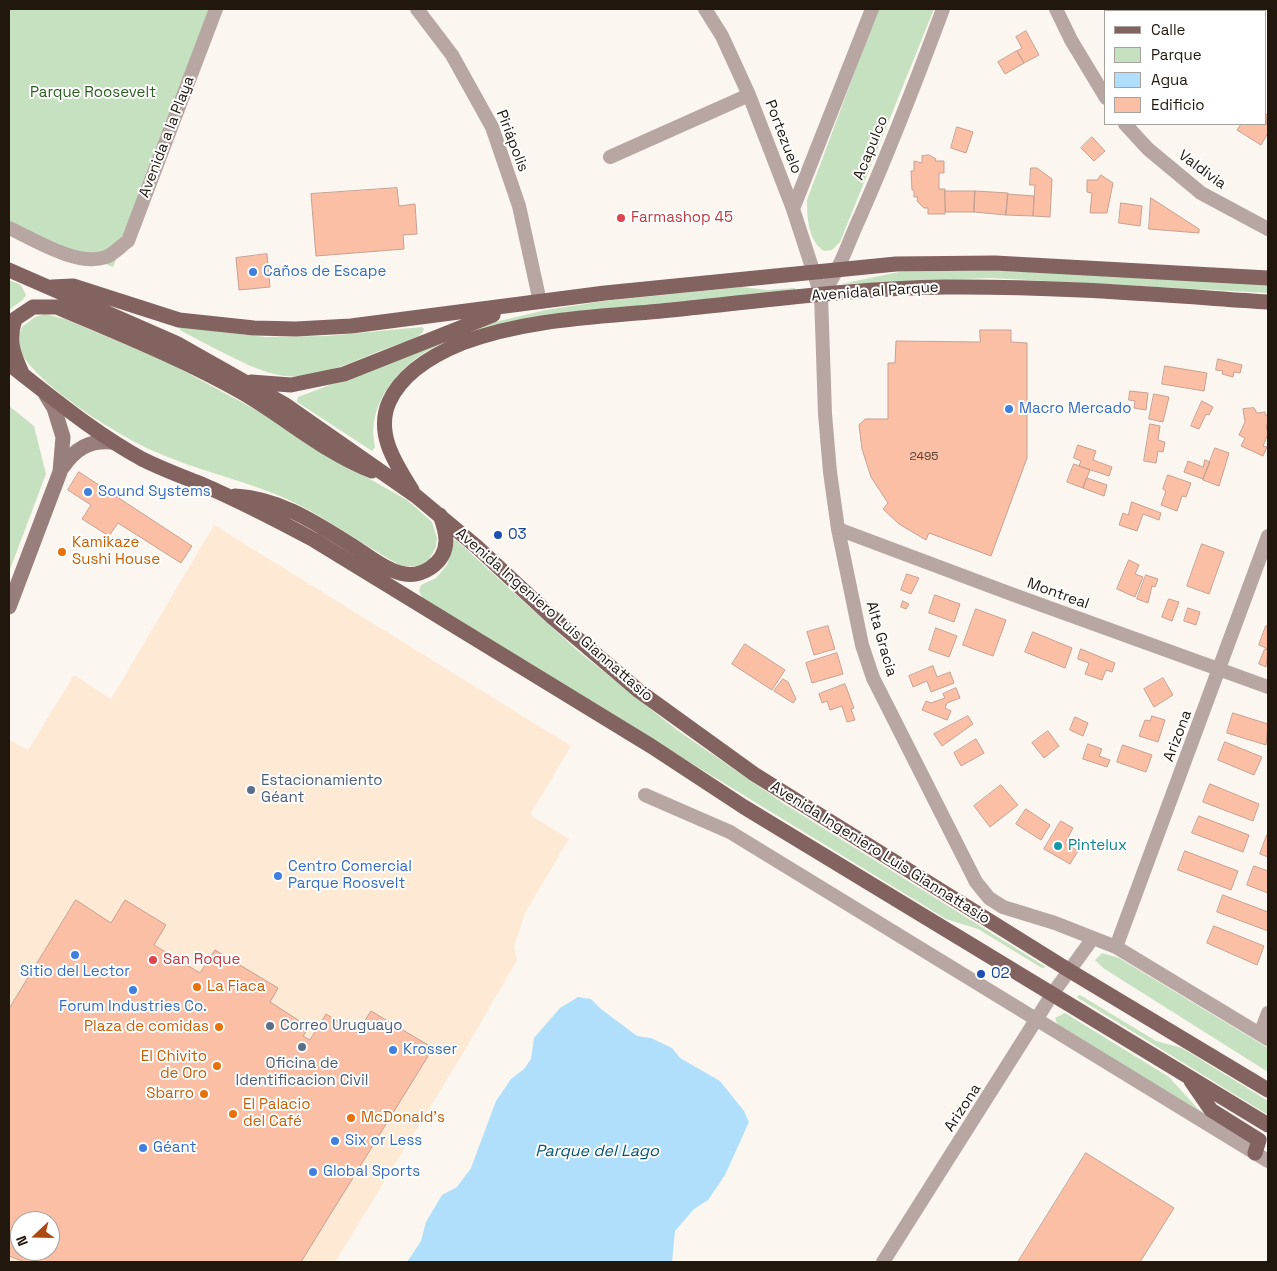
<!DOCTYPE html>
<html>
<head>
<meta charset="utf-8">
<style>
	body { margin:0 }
	#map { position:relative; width:1277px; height:1271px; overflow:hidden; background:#fcf6f0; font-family:"Space Grotesk",sans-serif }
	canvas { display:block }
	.frame { position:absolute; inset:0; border:10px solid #21170d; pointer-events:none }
	.legend { position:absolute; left:1104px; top:10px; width:162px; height:115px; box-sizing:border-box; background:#fff; border:1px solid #a6a29e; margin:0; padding:6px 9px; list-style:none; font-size:15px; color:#21170d }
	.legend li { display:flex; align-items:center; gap:10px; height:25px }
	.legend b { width:25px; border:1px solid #a6a29e }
	.north { position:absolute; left:10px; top:1211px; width:50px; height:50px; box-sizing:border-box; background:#fff; border:1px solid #a6a29e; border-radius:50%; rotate:249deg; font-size:14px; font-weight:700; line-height:20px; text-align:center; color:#21170d }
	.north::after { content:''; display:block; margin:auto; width:18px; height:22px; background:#ac4913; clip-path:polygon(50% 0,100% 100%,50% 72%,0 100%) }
</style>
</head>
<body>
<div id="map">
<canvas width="1277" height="1271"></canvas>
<div class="frame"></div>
<ul class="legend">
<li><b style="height:6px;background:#83635f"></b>Calle</li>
<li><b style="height:14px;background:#c5e1c0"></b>Parque</li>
<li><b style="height:14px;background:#b0dffb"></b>Agua</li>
<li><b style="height:14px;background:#fbbfa6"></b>Edificio</li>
</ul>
<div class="north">N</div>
</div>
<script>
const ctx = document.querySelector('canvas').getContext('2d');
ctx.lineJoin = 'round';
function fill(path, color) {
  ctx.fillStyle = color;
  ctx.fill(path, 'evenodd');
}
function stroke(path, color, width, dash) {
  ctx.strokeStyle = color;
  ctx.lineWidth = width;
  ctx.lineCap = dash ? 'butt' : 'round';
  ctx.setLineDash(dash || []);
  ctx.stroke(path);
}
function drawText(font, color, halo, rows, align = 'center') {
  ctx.font = font + ' "Space Grotesk",sans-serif';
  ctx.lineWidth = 4;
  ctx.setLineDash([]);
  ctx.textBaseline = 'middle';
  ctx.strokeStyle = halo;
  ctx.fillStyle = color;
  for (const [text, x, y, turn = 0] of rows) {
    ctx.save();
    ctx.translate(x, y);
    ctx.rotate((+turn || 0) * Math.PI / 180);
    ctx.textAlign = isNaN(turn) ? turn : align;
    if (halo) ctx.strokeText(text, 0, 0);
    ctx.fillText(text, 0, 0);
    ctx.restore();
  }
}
const built = new Path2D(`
	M214 525 571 746 530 815 569 839 525 913 514 947 517 960 462 1055 335 1262H9V740L28 750 74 675 111 699ZM20 1221H50V1251H20Z`);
const green = new Path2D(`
	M9 9H216L113 267 9 224Z
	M878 9H934L840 242 832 250 824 251C808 241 807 217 807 200Z
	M991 270 1268 284V293L991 278 841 284 899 272Z
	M9 280 21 285 26 295C22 303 14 304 9 311Z
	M742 287 767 290 795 288V290L470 333C456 339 440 344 427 351 394 371 366 408 375 447L372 451 297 402 298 397 499 321 546 310 604 301Z
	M45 314 65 319 169 363 284 425 345 465 407 500 432 522 437 538 436 547 428 561 419 566H401C365 546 330 520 293 502 247 480 197 471 151 450 115 433 45 390 23 356 18 347 18 337 22 327L35 317Z
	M180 327 265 337 327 336 422 327 424 329C422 339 397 344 388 348 354 360 311 384 274 374 249 368 211 346 187 334L180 330Z
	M9 406 34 426 46 474 9 572Z
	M455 539 578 651 677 730 786 805 1046 967 1042 968 978 929 946 919 423 599 419 591 421 585 436 578 447 565Z
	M1102 953 1119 958 1268 1048V1072L1103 968 1095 960Z
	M1080 995 1156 1041 1182 1048 1268 1101V1115L1078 998 1077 996Z
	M1065 1013 1169 1077 1198 1109 1251 1143 1058 1026 1055 1018Z`);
const water = new Path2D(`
	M578 997 591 999 601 1009 637 1036 651 1038 672 1048 680 1058 720 1081 744 1111 749 1122 725 1175 708 1200 694 1209 675 1231 672 1262H407L421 1241 426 1222 442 1195 457 1187 471 1168 496 1101 511 1079 524 1069 531 1059 534 1038 560 1008Z`);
const building = new Path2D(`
	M1026 31 1039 55 1024 63 1017 51 1022 48 1016 37Z
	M1017 51 1024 63 1005 74 998 62Z
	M1266 114 1268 116V133L1261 145 1237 130 1241 124H1266Z
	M957 127 973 132 966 153 951 148Z
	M1092 137 1105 151 1094 161 1081 148Z
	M929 155 936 159 935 161H944V173H939V189H945V214H928V208H924L917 201 918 197H914V190H912L911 171H914V161L922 163V156Z
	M1031 168H1037L1052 179 1050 217 1033 216 1035 185H1030Z
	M1101 175 1113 183 1107 213H1090L1092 193 1087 192V180H1097Z
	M397 188 399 206 415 204 417 234 403 235 404 249 316 256 311 194Z
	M945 191H975L974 212H946Z
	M975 191 1008 193 1006 215 974 212Z
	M1008 194 1034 196 1033 216 1006 215Z
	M1151 198 1199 229V233L1149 229Z
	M1121 203 1142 206 1140 226 1119 223Z
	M267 254 270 287 239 290 236 258Z
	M980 330H1011V342L1027 343V458L991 556 929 533 926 540 899 524 883 509 888 503 871 477 862 449 859 425 865 419H888V363H895L896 341 980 342Z
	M1218 359 1242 365 1240 373 1234 372 1233 377 1222 374 1223 371 1216 370Z
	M1165 366 1207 373 1204 391 1162 384Z
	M1130 391 1148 393 1146 410 1134 408 1135 401 1129 400Z
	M1154 394 1169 397 1163 422 1149 419Z
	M1202 401 1213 407 1209 415 1206 414 1199 429 1191 426Z
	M1254 408 1257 413 1265 412V415H1268V425H1266L1268 434 1263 446 1267 447 1263 456 1241 446 1245 438 1239 435 1245 422 1243 409Z
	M1150 424 1160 426 1158 440 1165 442 1163 452 1158 451 1156 463 1144 461Z
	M1078 445 1096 451 1093 460 1112 467 1109 476 1079 466 1081 461 1074 458Z
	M1215 448 1229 453 1219 486 1203 480Z
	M1205 460 1210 462 1203 479 1184 472 1188 461 1203 467Z
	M1074 464 1090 470 1083 488 1067 482Z
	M79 472 192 546 181 563 118 523 109 536 82 519 91 505 68 490Z
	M1168 475 1191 483 1186 497 1182 496 1177 511 1161 505 1166 491 1163 489Z
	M1087 478 1107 485 1104 496 1083 488Z
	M1132 502 1161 513 1159 520 1143 514 1137 531 1119 525 1123 513 1128 515Z
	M1202 544 1224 552 1209 594 1187 586Z
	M1129 560 1139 565 1135 574 1143 577 1135 597 1117 589Z
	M907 574 919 578 911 594 901 590Z
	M1146 575 1158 579 1155 587 1152 586 1148 603 1137 599Z
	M935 595 960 604 954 622 929 613Z
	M1169 599 1179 602 1172 621 1162 617Z
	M903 601 909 604 906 609 901 607Z
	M1188 608 1200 612 1196 625 1184 621Z
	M976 609 1006 620 993 656 963 645Z
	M828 626 835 649 814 655 807 632Z
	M1266 626 1268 627V649L1259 645Z
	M936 628 957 636 949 657 929 650Z
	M1033 632 1072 648 1065 668 1025 652Z
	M745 644 785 670 772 690 732 664Z
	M1081 649 1115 663 1112 672 1106 670 1102 680 1085 674 1089 663 1078 659Z
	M1265 649 1268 650 1266 667 1259 664Z
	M837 653 843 674 812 683 806 663Z
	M933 666 937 677 950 672 954 683 931 692 927 681 913 687 909 676Z
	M1163 678 1173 695 1154 707 1144 689Z
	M783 679 788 682 796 699 793 703 774 691Z
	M845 684 854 708 851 709 855 720 847 722 842 706 830 710 827 701 822 703 819 694Z
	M956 688 960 698 947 703 945 708 951 711 947 720 922 710 926 701 931 703 945 698 943 694Z
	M1233 713 1268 724 1266 745 1227 733Z
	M968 716 973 724 942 746 934 734Z
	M1152 716 1165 720 1158 742 1139 736 1145 720 1150 721Z
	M1075 717 1088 723 1083 736 1070 730Z
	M1048 731 1059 746 1044 758 1032 743Z
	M976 739 984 753 961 766 954 753Z
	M1225 742 1262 757 1254 775 1218 760Z
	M1088 744 1102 749 1099 756 1110 760 1107 767 1083 759Z
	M1123 745 1152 755 1146 772 1117 762Z
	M1210 784 1259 804 1253 821 1203 802Z
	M1001 785 1018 805 990 827 974 806Z
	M1026 809 1050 825 1041 840 1016 824Z
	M1199 816 1249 835 1243 852 1192 833Z
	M1061 821 1073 828 1065 843 1078 851 1070 864 1044 849Z
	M1267 835 1268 836V857L1260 854Z
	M1185 851 1238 871 1231 890 1178 870Z
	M1254 866 1268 871V893L1247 885Z
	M1223 895 1268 912V931L1217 912Z
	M76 900 111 923 125 900 166 925 154 945 200 973 215 950 278 988 270 1002 309 1027 303 1036 310 1040 326 1014 357 1033 371 1011 433 1048 301 1262H25L9 1256V1009ZM20 1221H50V1251H20Z
	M1214 926 1264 946 1257 965 1207 943Z
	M1086 1153 1174 1208 1140 1262H1018Z`);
const street = new Path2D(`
	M417 9 452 55 492 127 519 206 540 302
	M705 9 722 36 749 95 793 209 821 295 825 414 830 472 838 529 862 645 873 678 976 882 989 898 1003 907 1055 923 1116 947 1268 1039
	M1056 9 1071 40 1106 98
	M1125 124 1148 149 1201 193 1268 229
	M610 157 749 95
	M793 209 872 9
	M9 228C35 240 77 267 106 257 114 254 122 245 128 241L216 9
	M821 295C840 271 847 245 860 217 890 149 917 79 943 9
	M838 529 1014 595 1268 687
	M645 795 730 832 1268 1161
	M1116 947 1268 536
	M1260 1034 1268 1013
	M883 1262 1053 993 1093 938`);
const secondary = new Path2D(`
	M62 468C75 449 89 440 112 442
	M9 607 60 472 63 437 54 408 46 395`);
const primary = new Path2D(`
	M9 270 176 343 284 404 416 496 477 547 552 617 639 691 754 774 1070 971 1268 1090
	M52 287 73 286 179 320 254 328 296 329 351 326 605 293 896 264 995 263 1268 278
	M9 364C53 398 93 432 142 459 162 469 181 476 201 484 240 501 277 520 314 540L651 746 744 807 1268 1125
	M22 373C13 353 8 341 15 319L33 307H57C120 334 183 359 243 393 286 418 325 453 372 471
	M251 382 291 385 344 374 493 315
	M412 490C396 464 375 434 389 402 402 373 435 354 462 343 531 317 608 317 681 309 769 300 858 288 946 287 1054 286 1161 295 1268 302
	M235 496C280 498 319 525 356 548 370 557 384 569 400 573 421 579 445 564 446 541 446 532 443 523 440 515
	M1191 1081 1211 1110 1259 1140 1255 1153`);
const markers = [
	[621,218,5,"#e0444e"],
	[253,272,5,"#3f7fe0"],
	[1009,409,5,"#3f7fe0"],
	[88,492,5,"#3f7fe0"],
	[498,535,5,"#1a4fb4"],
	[62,552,5,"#e8710a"],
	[251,790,5,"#5c6f8a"],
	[1058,846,5,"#0f9aa8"],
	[278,876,5,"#3f7fe0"],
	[75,955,5,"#3f7fe0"],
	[153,960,5,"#e0444e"],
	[981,974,5,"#1a4fb4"],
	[197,987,5,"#e8710a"],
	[133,990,5,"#3f7fe0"],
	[270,1026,5,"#5c6f8a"],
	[219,1027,5,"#e8710a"],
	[302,1047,5,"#5c6f8a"],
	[393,1050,5,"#3f7fe0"],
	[217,1066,5,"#e8710a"],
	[204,1094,5,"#e8710a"],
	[233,1114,5,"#e8710a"],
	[351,1118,5,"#e8710a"],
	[335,1141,5,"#3f7fe0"],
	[143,1148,5,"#3f7fe0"],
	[313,1172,5,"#3f7fe0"]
];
const numberNames = [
	["2495",924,457]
];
const parkNames = [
	["Parque Roosevelt",93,93]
];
const streetNames = [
	["Avenida a la Playa",167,137,-69],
	["Portezuelo",783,137,69],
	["Piriápolis",512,141,69],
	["Acapulco",871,148,-68],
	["Valdivia",1202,170,36],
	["Avenida al Parque",875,292,-4],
	["Montreal",1058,594,20],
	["Avenida Ingeniero Luis Giannattasio",554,615,41],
	["Alta Gracia",881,639,74],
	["Arizona",1178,736,-69],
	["Avenida Ingeniero Luis Giannattasio",880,853,32],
	["Arizona",963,1108,-57]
];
const healthNames = [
	["Farmashop 45",631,218],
	["San Roque",163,960]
];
const shopNames = [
	["Caños de Escape",263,272],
	["Macro Mercado",1019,409],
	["Sound Systems",98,492],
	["Centro Comercial",288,867],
	["Parque Roosvelt",288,884],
	["Sitio del Lector",75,972,"center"],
	["Forum Industries Co.",133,1007,"center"],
	["Krosser",403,1050],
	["Six or Less",345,1141],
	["Géant",153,1148],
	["Global Sports",323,1172]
];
const transitNames = [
	["03",508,535],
	["02",991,974]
];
const foodNames = [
	["Kamikaze",72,543],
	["Sushi House",72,560],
	["La Fiaca",207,987],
	["Plaza de comidas",209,1027,"right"],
	["El Chivito",207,1057,"right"],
	["de Oro",207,1074,"right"],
	["Sbarro",194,1094,"right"],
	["El Palacio",243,1105],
	["del Café",243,1122],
	["McDonald's",361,1118]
];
const serviceNames = [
	["Estacionamiento",261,781],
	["Géant",261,798],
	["Correo Uruguayo",280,1026],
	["Oficina de",302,1064,"center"],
	["Identificacion Civil",302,1081,"center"]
];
const cultureNames = [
	["Pintelux",1068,846]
];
const waterNames = [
	["Parque del Lago",597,1152]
];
fill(built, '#fee9d5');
fill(green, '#c5e1c0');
fill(water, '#b0dffb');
fill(building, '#fbbfa6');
stroke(building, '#c6a192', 1);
stroke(street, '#b8a6a3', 14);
stroke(secondary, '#997f7b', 15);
stroke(primary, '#83635f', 15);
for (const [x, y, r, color] of markers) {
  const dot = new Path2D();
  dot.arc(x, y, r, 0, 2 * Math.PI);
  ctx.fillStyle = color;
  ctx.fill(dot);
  stroke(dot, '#fff', 2);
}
drawText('12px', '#584133', null, numberNames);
drawText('15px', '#295c1e', '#fff', parkNames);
drawText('15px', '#21170d', '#fff', streetNames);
drawText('15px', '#be3a42', '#fff', healthNames, 'left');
drawText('15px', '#366cbe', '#fff', shopNames, 'left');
drawText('15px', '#164399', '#fff', transitNames, 'left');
drawText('15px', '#c56008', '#fff', foodNames, 'left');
drawText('15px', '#4e5e75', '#fff', serviceNames, 'left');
drawText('15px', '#0d838f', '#fff', cultureNames, 'left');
drawText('italic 16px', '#055475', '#fff', waterNames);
</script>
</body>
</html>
